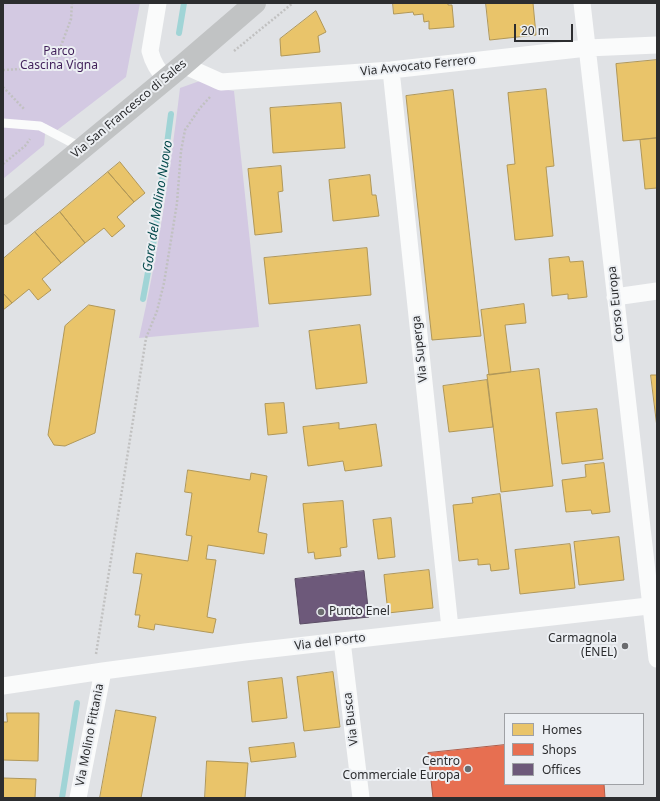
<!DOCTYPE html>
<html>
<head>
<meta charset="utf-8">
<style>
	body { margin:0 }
	#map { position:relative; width:660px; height:801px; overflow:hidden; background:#e0e2e5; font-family:"Noto Sans",sans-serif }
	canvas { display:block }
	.frame { position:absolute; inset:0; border:4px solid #2c2d2f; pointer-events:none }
	.legend { position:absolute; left:504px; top:713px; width:140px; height:72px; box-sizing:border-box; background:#eceff3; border:1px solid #9fa1a5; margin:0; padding:5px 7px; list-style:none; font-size:12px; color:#2c2d2f }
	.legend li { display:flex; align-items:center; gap:8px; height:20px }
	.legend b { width:20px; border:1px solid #9fa1a5 }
	.scale { position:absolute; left:514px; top:24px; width:59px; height:18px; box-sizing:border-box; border:2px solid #2c2d2f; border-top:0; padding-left:5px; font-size:12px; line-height:14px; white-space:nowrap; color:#2c2d2f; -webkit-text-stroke:3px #eceff3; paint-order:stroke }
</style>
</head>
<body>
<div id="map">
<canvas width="660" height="801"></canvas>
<div class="frame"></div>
<ul class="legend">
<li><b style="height:11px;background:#e9c46a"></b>Homes</li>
<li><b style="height:11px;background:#e76f51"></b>Shops</li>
<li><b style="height:11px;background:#6d597a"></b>Offices</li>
</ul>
<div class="scale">20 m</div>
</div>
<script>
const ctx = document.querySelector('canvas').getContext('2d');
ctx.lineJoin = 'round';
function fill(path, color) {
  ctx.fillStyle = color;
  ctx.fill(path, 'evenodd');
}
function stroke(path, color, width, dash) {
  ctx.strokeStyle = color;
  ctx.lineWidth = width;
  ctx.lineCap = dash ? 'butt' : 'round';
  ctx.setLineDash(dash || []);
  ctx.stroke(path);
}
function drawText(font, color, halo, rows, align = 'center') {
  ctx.font = font + ' "Noto Sans",sans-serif';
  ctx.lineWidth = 4;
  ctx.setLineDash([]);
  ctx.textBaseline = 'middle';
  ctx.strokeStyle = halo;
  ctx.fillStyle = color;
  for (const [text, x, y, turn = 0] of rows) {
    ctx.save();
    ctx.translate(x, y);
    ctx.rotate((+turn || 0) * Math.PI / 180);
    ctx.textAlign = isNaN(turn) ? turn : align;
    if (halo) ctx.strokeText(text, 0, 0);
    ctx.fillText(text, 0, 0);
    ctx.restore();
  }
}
const green = new Path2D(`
	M3 3H140L126 77 56 131 46 124 44 145 3 179Z
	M208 78 213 88 234 91 259 327 139 338C158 255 170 172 180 88Z`);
const homes = new Path2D(`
	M393 3H448V5H452L454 27 429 29V21L424 22 423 14 414 15 413 12 394 14Z
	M486 3H533L536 35 490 40Z
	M316 11 326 32 318 36 320 52 281 56 280 39Z
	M657 60V138L623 141 616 64Z
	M546 89 554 166 546 167 553 236 515 240 507 165 515 164 508 93Z
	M453 90 481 336 432 340 406 96Z
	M341 103 345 148 273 153 270 108Z
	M657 138V188L645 189 640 140Z
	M120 162 145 193 134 202 108 172Z
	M281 166 283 191 278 192 282 232 255 235 248 169Z
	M108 172 134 202 117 217 125 226 112 237 104 228 85 243 60 212Z
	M370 175 372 195H376L379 216 333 221 329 180Z
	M60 212 85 243 61 263 35 232Z
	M35 232 61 263 42 279 51 290 38 300 29 289 12 303 3 293V259Z
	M367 248 371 295 269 304 264 258Z
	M569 257 570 262 583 261 587 297 568 299V294L552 296 549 259Z
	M3 293 12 303 3 310Z
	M524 304 526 323 505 325 511 372 489 375 481 310Z
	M89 305 115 310 95 433 65 446 54 445 48 435 65 326Z
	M360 325 367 383 316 389 309 331Z
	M539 369 553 486 501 492 487 375Z
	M651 375H657V427Z
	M487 380 493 427 449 432 443 386Z
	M284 403 287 433 268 435 265 404Z
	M597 409 603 459 562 464 556 413Z
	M339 423V429L376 424 382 466 345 471 343 461 308 466 303 427Z
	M604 463 610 512 592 514 591 510 566 512 562 480 586 477 585 465Z
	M188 470 250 480 251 473 267 476 258 532 267 534 264 554 208 545 206 559 216 560 207 617 216 619 213 633 155 624 154 630 138 627 140 615H135L142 574 133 573 136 553 188 561 192 536 186 535 192 493 185 492Z
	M500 494 509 569 491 571 490 564 478 565V559L459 561 453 505 473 503 472 498Z
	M343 501 347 547 340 548 341 556 315 559 314 552 308 553 303 504Z
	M391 518 395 557 378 559 373 520Z
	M619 537 624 580 579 585 574 542Z
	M570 544 575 588 520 594 515 550Z
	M429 570 433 608 388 613 384 575Z
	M333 672 340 727 304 731 297 677Z
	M282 678 287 718 252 722 248 682Z
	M116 710 156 717 141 798H100Z
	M7 713H39L38 761 3 760V722H7Z
	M294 743 296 757 251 762 249 748Z
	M207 761 248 763 245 798H205Z
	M3 778 36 779 35 798H3Z`);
const shops = new Path2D(`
	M505 745V784H604L605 798H433L428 753Z`);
const offices = new Path2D(`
	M364 571 369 617 300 624 295 579Z`);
const stream = new Path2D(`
	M179 33 184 3
	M143 299 155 234 171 114
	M62 798 77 703`);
const path = new Path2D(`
	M234 51 293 3
	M3 70 53 67 71 19 72 3
	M3 87 25 110
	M3 164 25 146 30 139
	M96 654 146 338 157 311 164 283 177 203 181 151 185 130 200 108 210 97`);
const service = new Path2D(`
	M3 123 40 126 82 148`);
const minor = new Path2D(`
	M158 3 150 51C153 63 158 70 166 79
	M582 3 657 659
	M183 65 221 82 391 70 587 48 657 45
	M391 70 450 628
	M615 297 657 291
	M342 641 361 798
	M3 686 103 671 245 652 657 605
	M78 798 103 671`);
const secondary = new Path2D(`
	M3 214 183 65 255 3`);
const markers = [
	[321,612,4,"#6b6c6f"],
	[625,646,4,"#6b6c6f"],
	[468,769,4,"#6b6c6f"]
];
const parkNames = [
	["Parco",59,52],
	["Cascina Vigna",59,66]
];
const streetNames = [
	["Via Avvocato Ferrero",418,66,-6],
	["Via San Francesco di Sales",129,109,-40],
	["Corso Europa",616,304,-96],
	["Via Superga",420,349,-96],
	["Via del Porto",330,642,-7],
	["Via Busca",351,719,-97],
	["Via Molino Fittania",90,735,-79]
];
const poiNames = [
	["Punto Enel",329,612,"left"],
	["Carmagnola",617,639],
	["(ENEL)",617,653],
	["Centro",460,762],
	["Commerciale Europa",460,776]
];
const waterNames = [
	["Gora del Molino Nuovo",158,206,-81]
];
fill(green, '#d3c9e2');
fill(homes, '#e9c46a');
stroke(homes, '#b09758', 1);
fill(shops, '#e76f51');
stroke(shops, '#af5b47', 1);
fill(offices, '#6d597a');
stroke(offices, '#5a4c64', 1);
stroke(stream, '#a0d4d6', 6);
stroke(path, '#c1c1c1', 2.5, [2, 2]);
stroke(service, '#fafbfb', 9);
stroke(minor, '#fafbfb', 17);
stroke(secondary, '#c1c3c4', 22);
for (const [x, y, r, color] of markers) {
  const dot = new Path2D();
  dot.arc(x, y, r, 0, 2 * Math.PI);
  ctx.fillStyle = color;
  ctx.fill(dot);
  stroke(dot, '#eceff3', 1.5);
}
drawText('12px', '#401f59', '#eceff3', parkNames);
drawText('12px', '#2c2d2f', '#eceff3', streetNames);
drawText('12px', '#2c2d2f', '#eceff3', poiNames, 'right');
drawText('italic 13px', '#03494b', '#eceff3', waterNames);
</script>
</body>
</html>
